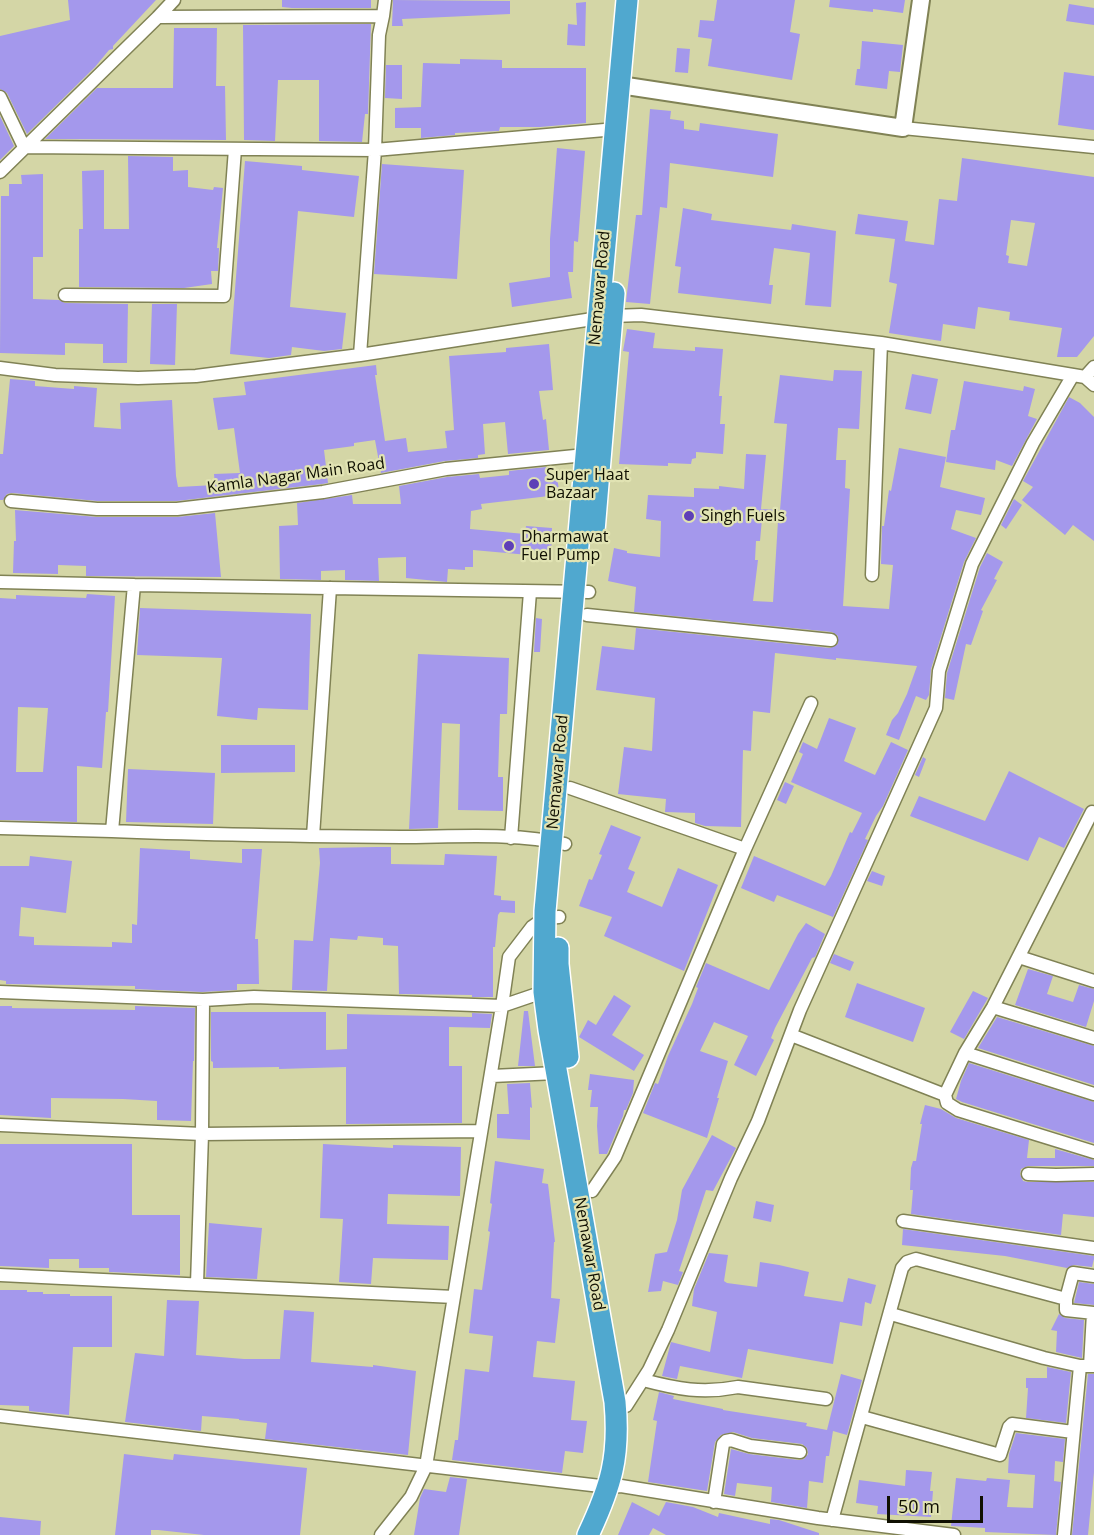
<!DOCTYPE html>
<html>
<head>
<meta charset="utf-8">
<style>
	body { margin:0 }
	#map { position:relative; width:1094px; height:1535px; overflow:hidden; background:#d4d6a6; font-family:"Open Sans",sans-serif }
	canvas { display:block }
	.scale { position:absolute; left:887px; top:1496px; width:96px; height:27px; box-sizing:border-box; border:3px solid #101002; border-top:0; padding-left:8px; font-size:18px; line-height:21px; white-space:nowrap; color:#101002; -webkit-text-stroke:4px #e1e3b3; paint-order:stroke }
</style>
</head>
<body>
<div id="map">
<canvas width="1094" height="1535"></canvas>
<div class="scale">50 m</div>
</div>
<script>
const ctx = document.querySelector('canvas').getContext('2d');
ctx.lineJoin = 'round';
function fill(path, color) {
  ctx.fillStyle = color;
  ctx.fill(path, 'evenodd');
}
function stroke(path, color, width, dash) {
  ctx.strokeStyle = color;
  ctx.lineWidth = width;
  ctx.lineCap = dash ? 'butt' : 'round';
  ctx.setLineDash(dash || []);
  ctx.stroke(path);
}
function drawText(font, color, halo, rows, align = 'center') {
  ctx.font = font + ' "Open Sans",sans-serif';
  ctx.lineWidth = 4.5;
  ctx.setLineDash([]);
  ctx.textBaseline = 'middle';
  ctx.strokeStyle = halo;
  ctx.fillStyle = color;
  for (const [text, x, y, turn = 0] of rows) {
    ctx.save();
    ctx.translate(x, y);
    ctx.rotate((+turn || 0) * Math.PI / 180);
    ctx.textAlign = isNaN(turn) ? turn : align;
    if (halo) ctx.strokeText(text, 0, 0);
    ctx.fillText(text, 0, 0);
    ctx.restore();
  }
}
const building = new Path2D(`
	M68 0H156L113 46V49L109 50 95 67 27 134 7 93 0 89V36L70 20Z
	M282 0H371V8H292L282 7Z
	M393 0 510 1V14L402 19 403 26H392Z
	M717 0H795L790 32 800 34 792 80 708 66 712 39 698 37 700 20 714 21Z
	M830 0H905L903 13 873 9V12L829 7Z
	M586 2 585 46 567 45 568 24 577 25 576 3Z
	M1069 4 1094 8V25L1066 21Z
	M371 24 368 114H365L362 142 319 141V80H278L275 141 244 140 243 25Z
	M174 28H217L216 86H225L226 140 45 139 97 88H173Z
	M862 41 903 45 900 72 889 71 887 89 855 85 857 69H860Z
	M677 48 690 49 688 73 675 72Z
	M460 59 502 60V68H586V123L540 127H500L499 131 455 133V135L421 138V128H395V108L421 107 423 63 460 64Z
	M386 65H402V99L385 98Z
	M1064 72 1094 76V130L1058 125Z
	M650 109 671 111 670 119 684 121V129L699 131 700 123 778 134 773 177 670 163 667 208 660 207 650 304 626 302 636 215H642Z
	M0 116 14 146 0 160Z
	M557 148 585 151 578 242 574 241 573 272H568L572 298 512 307 509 283 550 277V239Z
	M128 156 173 157V171L188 170V187L213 190 214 187 223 188 217 248H219L218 271H211L212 284 184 288 79 287V229H83L82 171 104 170V229H129Z
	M962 158 1094 177V336L1077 357H1057L1062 328 1009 320 1010 312 978 307 975 329 943 324 941 341 889 333 897 284 889 282 895 239 855 234 858 214 908 221 905 241 934 245 939 199 957 201ZM1011 220 1035 223 1027 266 1008 263 1009 256 1006 255Z
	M245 161 302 166V170L359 176 354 217 298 211 290 307 346 313 342 349 324 351 292 347 291 355 269 358 230 354Z
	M382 164 464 170 457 279 374 274Z
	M43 174V257H33V299L59 300 65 303 128 304 127 363H103V344L65 343V355L0 353 1 196H9V184H22L21 175Z
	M683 208 712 214 711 220 791 230 792 224 836 231 831 307 805 305 810 253 774 248 769 285H773L771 304 678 293 681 267 675 266Z
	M152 304H177L175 365 150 364Z
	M627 329 655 333 653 348 695 351V347L723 349 719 396H722L720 424H725L723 454 696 452V458L692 459 691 464 668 463V466L619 464 629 352 623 351Z
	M549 344 553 390 539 391 543 420 546 419 549 450 508 454 505 422 483 424 485 454 478 455V458L445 461 381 473 375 440 354 443V446L324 450 328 483 322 484 177 501H97L12 493 7 494 3 500H0V454H3L10 379 35 381V386L74 389V386L97 388 94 427 121 429 120 403 172 400 176 476 178 487 215 485 214 474 240 473 234 428 218 430 213 398 246 395 244 382 376 365 377 375H375L385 441 406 438 408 452 447 448 445 431 454 430 449 356 506 352V348Z
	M834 370 862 371 859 429 838 428 836 460H846L845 488 850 489 843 606 889 609 893 565 881 564 882 526H884L889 490 891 491 899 448 946 457 940 487 985 498 981 515 956 510 951 529 976 538 964 562 931 669 929 695 926 700 916 696 899 740 886 735 892 720 898 713 907 694 917 666 836 658V660L775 653 770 713 753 711 751 751 743 750 741 827 705 826 695 823V813L665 812 666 799 618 794 624 747 652 751 655 698 596 690 602 646 634 650 636 628 830 648 838 644V636L832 632 634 612 636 587 608 581 614 548 627 551V553L660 557 661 521 646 519 648 495 694 497V488L719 489V486L744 489 746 454 766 455 761 509 780 510 787 424 774 423 780 375 833 381ZM762 519 778 521 773 602 753 601 758 560H755L756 541H760Z
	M912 374 938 379 931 414 905 409Z
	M964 381 1023 391 1024 386 1035 389 1028 416 1037 419 1012 466 996 460 995 470 946 462 951 430H955Z
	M1069 397 1080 403 1094 417V541L1073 525 1065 535 1022 500 1033 487 1023 481Z
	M546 467 547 478 557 477 559 490 549 491V496L481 504 482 509 471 511 470 529 525 534 526 526 552 528 551 557 473 550V567H465V570L448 569 447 582 406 578V557L378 558 379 581 345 580V570L321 571V580L280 579 279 526 298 525 297 503 352 495 353 504H401L399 486 447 477 479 474 480 478 509 475V471Z
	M1014 499 1022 505 1006 529 1001 525Z
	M15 510 97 517H177L215 513 221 577 86 576V566L58 565V574L13 573 14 541H16Z
	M987 553 1003 562 994 579 997 580 981 610 983 611 971 645 966 644 954 700 945 698 947 673 980 567Z
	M87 594 115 596 108 712H106L102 768 77 766V822L0 820V598L16 599V595L86 598ZM18 707 48 708 43 772H16Z
	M140 608 311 614 308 710 258 708 257 720 217 716 222 658 137 655Z
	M536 618 542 619 540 652H534Z
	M418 654 509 658 507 714H500L498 777H503V811L458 810 460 724 442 723 438 828 409 829Z
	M829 718 856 728 844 761 875 775 891 742 908 750 883 806 876 816 865 839 868 840 833 917 777 895 774 902 741 888 754 856 825 886 831 876 850 832 852 833 862 813 791 782 803 754 799 752 803 742 817 749Z
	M221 745H295V772L221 773Z
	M923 757 926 759 919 777 915 775Z
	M128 769 215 773 213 824 126 822Z
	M1009 771 1084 809 1064 848 1039 837 1028 861 910 816 919 796 985 821Z
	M785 782 794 786 786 804 777 800Z
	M611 825 641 837 628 869 635 872 627 892 662 907 678 868 718 885 684 971 604 936 612 917 579 906 589 879 592 880 602 855 599 854Z
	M377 847H391V864L444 865 445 854 497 856 494 895 501 896V900L515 901V913L500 912 498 915 495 947H493V997H472V995L399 994 398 946 383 945V938L358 936 357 940 330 938 327 991 292 990 294 940 313 941 320 863 319 848Z
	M140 848 190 851V859L242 863V849H262L255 939H258L259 984H237V990L202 992 135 989V986L6 984V981L0 980V866H29L30 856 72 861 66 913 21 907 19 936 34 937V945L112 947V942L132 943V924L137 925Z
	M872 871 885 876 882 886 867 881Z
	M806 923 825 934 815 957 812 958 775 1028 771 1038 774 1040 756 1076 734 1065 748 1036 714 1022 700 1051 728 1061 717 1098H719L707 1138 643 1113 655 1083 658 1084 668 1056 692 1004 698 988 696 987 706 963 769 990 798 934Z
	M834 954 854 962 850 971 830 963Z
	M1028 969 1053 976 1047 994 1073 1002 1079 985 1094 989V1001L1086 1027 1015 1005Z
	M857 983 925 1008 913 1042 845 1017Z
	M973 991 988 998 964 1039 950 1032Z
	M614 995 631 1006 612 1035 644 1055 634 1071 579 1037 588 1020 596 1025Z
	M0 1006H12V1008L135 1010V1006L195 1008 194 1061H193L191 1121 157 1120V1101L123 1099 51 1098V1118L0 1115Z
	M524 1011H528L535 1066H518Z
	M211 1012H326V1050L347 1049V1014L472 1017V1013L492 1014 490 1028 449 1027V1066H462V1123L346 1124V1067L279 1069V1067L213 1068V1062L211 1061Z
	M997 1017 1094 1046V1085L978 1048Z
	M969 1063 1094 1102V1143L962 1102 956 1099 961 1081Z
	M590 1074 634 1080 633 1093 626 1110H624L623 1116 607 1154H599L597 1126 598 1107H590L592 1090H588Z
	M530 1083 532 1108 530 1107V1140L497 1138V1114H509L507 1084Z
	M925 1105 941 1109 956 1118 1029 1140 1027 1158H1055V1149L1094 1160V1166H1028L1021 1169 1020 1174 1023 1181 1028 1182H1094V1217L1063 1214 1061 1235 911 1214 913 1190H910L911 1168 913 1161H916L922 1124H920Z
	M712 1135 736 1148 713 1191 706 1190 679 1271 683 1272 678 1285 663 1281 661 1291 648 1292 655 1254 667 1252 677 1220 682 1190Z
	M0 1144H132V1215H180V1275L109 1272V1268H79V1259H49V1268L0 1266Z
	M323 1144 393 1148V1145L461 1147 460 1196 388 1194 387 1224 449 1226 448 1260 373 1258 371 1284 339 1282 343 1219 320 1218Z
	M495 1161 544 1169 542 1183 548 1184 555 1242H554L551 1298 560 1299 555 1343 537 1341 533 1377 575 1381 571 1420 587 1421 583 1453 565 1451 562 1473 452 1460 455 1440H458L465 1369 489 1372 493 1336 469 1333 474 1289 482 1290 490 1232 488 1231 492 1204 490 1203Z
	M756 1201 774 1205 771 1222 753 1218Z
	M209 1223 262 1228 257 1279 206 1277Z
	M903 1229 1094 1256V1259L1092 1267 1074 1265 1067 1268 1005 1256 902 1245Z
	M709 1253 728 1255 724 1281 727 1283 757 1287 760 1262 779 1265 809 1272 804 1296 843 1302 848 1278 876 1285 871 1304 865 1302 862 1326 840 1322 833 1364 748 1349 742 1378 680 1366 677 1379 662 1376 671 1342 710 1352 717 1312 692 1306 694 1289Z
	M1079 1282 1094 1284V1305L1074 1303Z
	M0 1290H27V1292H43V1294H70V1296H112V1347H73L69 1415 29 1411V1406L0 1405Z
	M167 1300 199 1301 196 1355 244 1359H280L284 1310 314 1312 311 1362 373 1367V1365L416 1371 408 1455 265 1439 267 1423 239 1420V1419L202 1416 201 1431 125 1422 135 1353 164 1356Z
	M1059 1314 1065 1318 1084 1320 1082 1358 1056 1352 1057 1331 1051 1330Z
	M1047 1367 1071 1372 1066 1423 1026 1418 1028 1388H1026V1378H1047Z
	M841 1374 862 1380 847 1435 833 1431 829 1456H826L823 1483 809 1481 807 1508 771 1502 772 1487 737 1483 735 1496 724 1494 731 1449 749 1454 799 1460 804 1459 808 1454 807 1448 802 1444 752 1438 733 1432 721 1435 715 1442 707 1491 648 1482 657 1421 653 1420 659 1392 674 1396 673 1399 723 1409V1410L807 1423 806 1426 827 1430Z
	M1088 1374H1094V1472L1088 1535H1072Z
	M1016 1433 1065 1439 1063 1462 1055 1461 1054 1481 1061 1482 1056 1535 985 1532V1528L951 1526 956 1478 986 1481 987 1478 1010 1480 1007 1507 1033 1508 1035 1475 1008 1473 1009 1454Z
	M124 1454 173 1460 174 1454 307 1468 300 1535H204L158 1530H151V1535H115Z
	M906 1470 932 1472 930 1491H933L931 1517 877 1514 878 1506 856 1503 859 1480 905 1486Z
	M450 1477 467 1479 459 1535H414L420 1498 424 1489 446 1492Z
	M632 1502 659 1516 666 1502 693 1507 718 1517 719 1513 770 1524V1519L779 1520 819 1533V1535H666L653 1528 649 1535H618Z
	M0 1517 41 1521 40 1535H0Z`);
const street = new Path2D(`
	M174 0 158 17 383 16 379 35 375 150 616 129
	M383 16 385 0
	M0 97 24 147 375 150 360 355
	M903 128 1094 147
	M0 172 158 17
	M65 295 224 296 235 149
	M0 368 55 375 138 378 196 376 360 355 612 316 641 315 881 343 1085 377 1094 385
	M1085 377 1094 367
	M11 501 97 509H177L323 492 446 469 585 455
	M872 575 881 343
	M0 582 134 585 112 831 0 828
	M134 585 589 592
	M587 615 831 640
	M570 788 745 849
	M1092 812 993 1007 965 1053 945 1095 947 1103 958 1110 1094 1152
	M112 831C208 835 304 836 401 837 453 837 514 832 565 844
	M313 836 330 588
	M511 838 530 592
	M1019 957 1094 981
	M0 992 203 1000 254 997 502 1006 509 957 532 927 545 918 559 917
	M993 1007 1094 1038
	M791 1035 945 1095
	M965 1053 1094 1094
	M492 1076 556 1073
	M0 1125 202 1134 203 1000
	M1028 1174 1056 1175 1094 1174
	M592 1191 615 1157 745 849 811 703
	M903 1221 1094 1248
	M0 1275 454 1297
	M1094 1276 1073 1273 1066 1299V1310L1094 1313
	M197 1284 202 1134 481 1131
	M891 1314 1044 1358 1080 1366H1094
	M1090 1366 1093 1313
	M643 1380C677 1389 702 1394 738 1387L826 1399
	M626 1406 649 1370 668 1330 731 1178 758 1121 800 1010 936 708 939 671 972 564 1033 443 1073 375
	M0 1416 609 1487 621 1486 818 1518 954 1535
	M862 1417 1000 1455 1009 1427 1012 1424 1073 1432
	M714 1502 723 1444 726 1441 731 1440 750 1446 800 1452
	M832 1520 902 1268 907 1262 916 1259 1066 1299
	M381 1535 411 1497 426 1466 502 1006 549 990
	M1064 1535 1080 1366`);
const secondary = new Path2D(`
	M620 85 903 128 921 0`);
const highway = new Path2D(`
	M594 531 614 293
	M558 948V964L568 1057
	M588 1535C611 1486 620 1457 615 1402L549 1030 544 992 545 911 627 0`);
const markers = [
	[534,484,6,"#5e3fb7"],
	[689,516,6,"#5e3fb7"],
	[509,546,6,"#5e3fb7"]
];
const streetNames = [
	["Nemawar Road",600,288,-85],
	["Kamla Nagar Main Road",296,476,-8],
	["Nemawar Road",558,772,-85],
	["Nemawar Road",589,1254,80]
];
const poiNames = [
	["Super Haat",546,475],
	["Bazaar",546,493],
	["Singh Fuels",701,516],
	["Dharmawat",521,537],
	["Fuel Pump",521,555]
];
fill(building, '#a498ec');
stroke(street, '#808255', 15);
stroke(secondary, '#808255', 20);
stroke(highway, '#fff', 24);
stroke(street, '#fff', 12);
stroke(secondary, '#fff', 16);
stroke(highway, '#50a8cf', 21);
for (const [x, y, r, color] of markers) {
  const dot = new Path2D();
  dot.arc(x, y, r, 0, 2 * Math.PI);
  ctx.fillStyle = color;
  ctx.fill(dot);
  stroke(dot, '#e1e3b3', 2);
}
drawText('16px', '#101002', '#e1e3b3', streetNames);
drawText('16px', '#101002', '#e1e3b3', poiNames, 'left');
</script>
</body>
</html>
